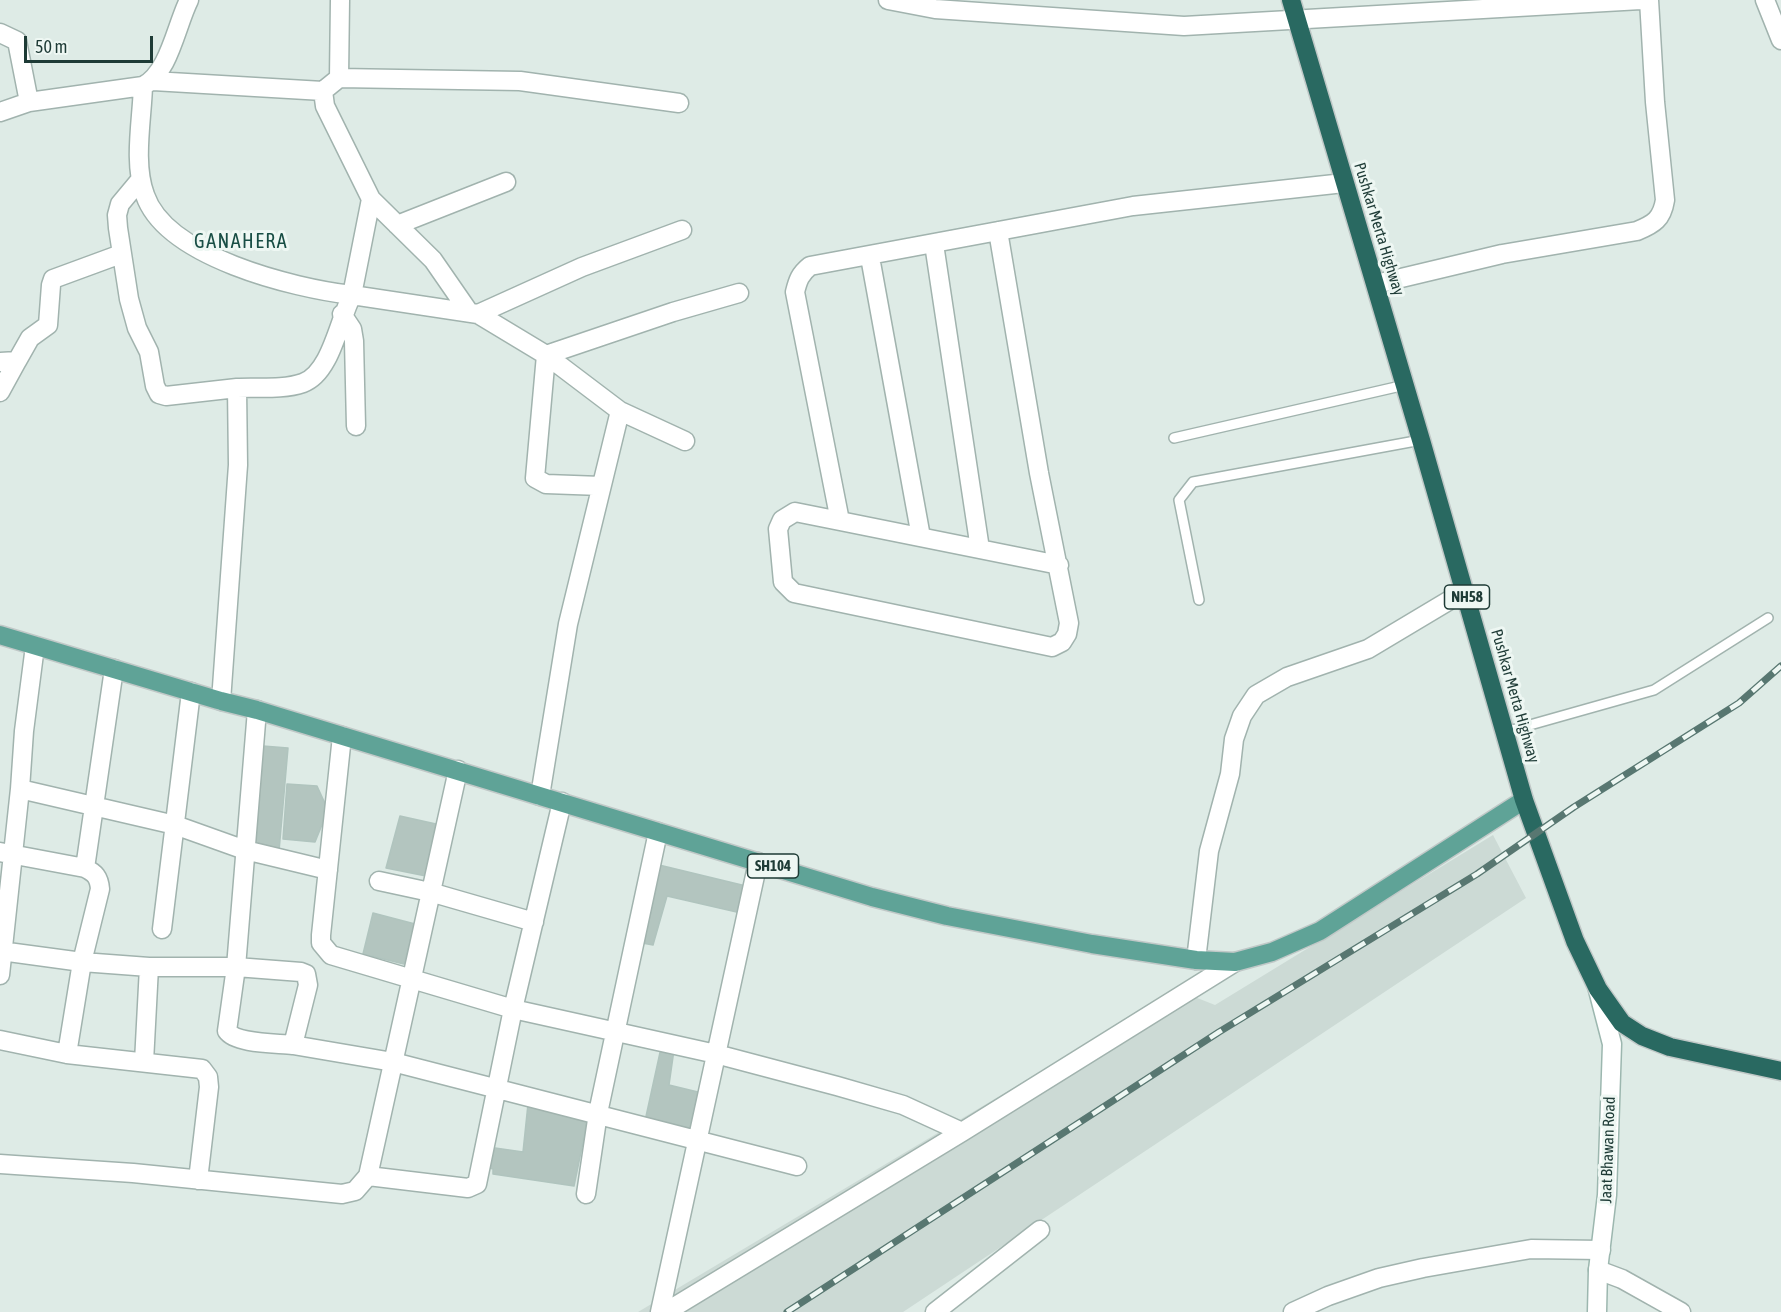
<!DOCTYPE html>
<html>
<head>
<meta charset="utf-8">
<style>
	body { margin:0 }
	#map { position:relative; width:1781px; height:1312px; overflow:hidden; background:#deebe6; font-family:"Asap Condensed",sans-serif }
	canvas { display:block }
	.scale { position:absolute; left:24px; top:36px; width:129px; height:27px; box-sizing:border-box; border:3px solid #1e3b36; border-top:0; padding-left:8px; font-size:18px; line-height:21px; white-space:nowrap; color:#1e3b36; -webkit-text-stroke:4px #eef7f3; paint-order:stroke }
</style>
</head>
<body>
<div id="map">
<canvas width="1781" height="1312"></canvas>
<div class="scale">50 m</div>
</div>
<script>
const ctx = document.querySelector('canvas').getContext('2d');
ctx.lineJoin = 'round';
function fill(path, color) {
  ctx.fillStyle = color;
  ctx.fill(path, 'evenodd');
}
function stroke(path, color, width, dash) {
  ctx.strokeStyle = color;
  ctx.lineWidth = width;
  ctx.lineCap = dash ? 'butt' : 'round';
  ctx.setLineDash(dash || []);
  ctx.stroke(path);
}
function drawText(font, color, halo, rows, align = 'center') {
  ctx.font = font + ' "Asap Condensed",sans-serif';
  ctx.lineWidth = 6;
  ctx.setLineDash([]);
  ctx.textBaseline = 'middle';
  ctx.strokeStyle = halo;
  ctx.fillStyle = color;
  for (const [text, x, y, turn = 0] of rows) {
    ctx.save();
    ctx.translate(x, y);
    ctx.rotate((+turn || 0) * Math.PI / 180);
    ctx.textAlign = isNaN(turn) ? turn : align;
    if (halo) ctx.strokeText(text, 0, 0);
    ctx.fillText(text, 0, 0);
    ctx.restore();
  }
}
const built = new Path2D(`
	M1493 835 1526 898 903 1312H638L1177 990 1215 1005Z`);
const building = new Path2D(`
	M263 746 288 748 279 851 250 849Z
	M287 784 317 786 328 810 315 842 283 839Z
	M400 816 436 824 426 876 386 868Z
	M655 864 746 886 741 913 667 896 653 945 637 942Z
	M373 913 415 924 404 964 363 954Z
	M661 1048 674 1050 669 1085 702 1093 692 1134 645 1121Z
	M528 1104 589 1113 574 1186 493 1174V1169L486 1167 488 1147 523 1152Z`);
const lane = new Path2D(`
	M1174 438 1405 385
	M1199 600 1179 500 1193 482 1421 440
	M1505 732 1654 690 1768 618`);
const street = new Path2D(`
	M340 0 339 78 323 91 325 106 371 199 352 295 478 314 546 355 620 411 685 441
	M888 0 935 9 1184 26 1641 0
	M1765 0 1781 40
	M0 33 17 41 29 102
	M339 78 520 81 679 103
	M153 81 323 91
	M143 86C142 120 133 163 145 195 166 257 293 288 352 295 339 320 331 373 303 383 283 390 258 387 237 388L238 465 221 701
	M0 112 29 102 143 86C169 73 176 26 189 0
	M140 180 120 204 117 215 118 228 129 299 137 328 149 352 155 386 159 394 166 396 237 388
	M371 199 433 260 469 312
	M397 225 506 182
	M934 244 980 549
	M870 257 921 537
	M1376 284 1502 254 1637 231C1654 224 1662 219 1665 200L1655 102 1649 0
	M342 314 352 329 354 341 356 426
	M478 314 582 267 682 230
	M0 362 17 361 30 338 48 325 51 285 53 279 121 254
	M0 392 17 361
	M601 486 546 484 535 478 546 355 673 312 739 293
	M840 521 795 512 782 520 778 529 783 582 794 593 1052 647 1062 642 1067 634 1069 623 1039 473 998 231
	M1059 565 840 521 795 292C798 280 800 274 810 266L1133 206 1344 183
	M35 646 24 731 20 789 175 825 245 850 328 870
	M257 710 236 967 227 1031C236 1044 277 1043 293 1045
	M342 736 321 935V943L331 955 513 1009 716 1054 837 1086 903 1105 962 1132
	M540 796 568 624 620 411
	M0 852 85 868C95 873 99 877 100 889L82 962 67 1054
	M85 868 114 669
	M379 881 430 892 534 922
	M162 929 191 692
	M0 951 82 962 149 967H236L301 972 306 974 308 985 293 1045 393 1062 797 1166
	M1196 960 1209 851 1230 774 1234 739 1242 716 1256 695 1287 677 1368 649 1465 591
	M0 975 20 789
	M0 1040 67 1054 202 1069 208 1077 209 1087 198 1180
	M144 1062 149 967
	M0 1164 133 1173 342 1194 355 1191 368 1176 458 770
	M368 1176 468 1188 477 1184 513 1009 562 802
	M586 1194 598 1113 658 832
	M1598 1270 1622 1279 1681 1312
	M660 1312 758 862
	M666 1312 962 1132 1235 962
	M935 1312 1040 1230
	M1293 1312 1328 1296 1379 1278 1423 1268 1531 1249 1601 1250`);
const secondary = new Path2D(`
	M1597 1312 1598 1270 1607 1195 1612 1044 1598 990`);
const primary = new Path2D(`
	M0 635 221 701 257 710 872 897 947 916 1092 944 1196 960 1235 962 1272 952 1320 931 1524 800`);
const highway = new Path2D(`
	M1291 0 1421 440 1524 800 1575 941 1598 989 1622 1023 1642 1036 1670 1047 1781 1071`);
const rail = new Path2D(`
	M787 1312 1219 1032 1477 874 1574 807 1739 703 1781 666`);
const shields = [
	[1467,597,45],
	[773,866,51]
];
const shieldNames = [
	["NH58",1467,597],
	["SH104",773,866]
];
const streetNames = [
	["Pushkar Merta Highway",1379,229,73],
	["Pushkar Merta Highway",1515,696,74],
	["Jaat Bhawan Road",1608,1150,-88]
];
const quarterNames = [
	["GANAHERA",241,242]
];
fill(built, '#ccdad5');
fill(building, '#b3c5bf');
stroke(building, '#b0c4be', 1.5);
stroke(lane, '#a1b3ae', 12);
stroke(street, '#a1b3ae', 21);
stroke(secondary, '#9cb7af', 21);
stroke(primary, '#c0c8c7', 21);
stroke(highway, '#c0c8c7', 21);
stroke(lane, '#fff', 9);
stroke(street, '#fff', 18);
stroke(secondary, '#fff', 18);
stroke(primary, '#5fa397', 18);
stroke(highway, '#296961', 18);
stroke(rail, '#587771', 7);
stroke(rail, '#eef7f3', 4.5, [14]);
for (const [x, y, w] of shields) {
  const box = new Path2D();
  box.roundRect(x - w / 2, y - 12, w, 24, 4.5);
  ctx.fillStyle = '#eef7f3';
  ctx.fill(box);
  stroke(box, '#1e3b36', 1.5);
}
drawText('bold 15px', '#1e3b36', null, shieldNames);
drawText('16px', '#1e3b36', '#eef7f3', streetNames);
ctx.letterSpacing = '1.5px';
drawText('20px', '#194e45', '#eef7f3', quarterNames);
ctx.letterSpacing = '0px';
</script>
</body>
</html>
